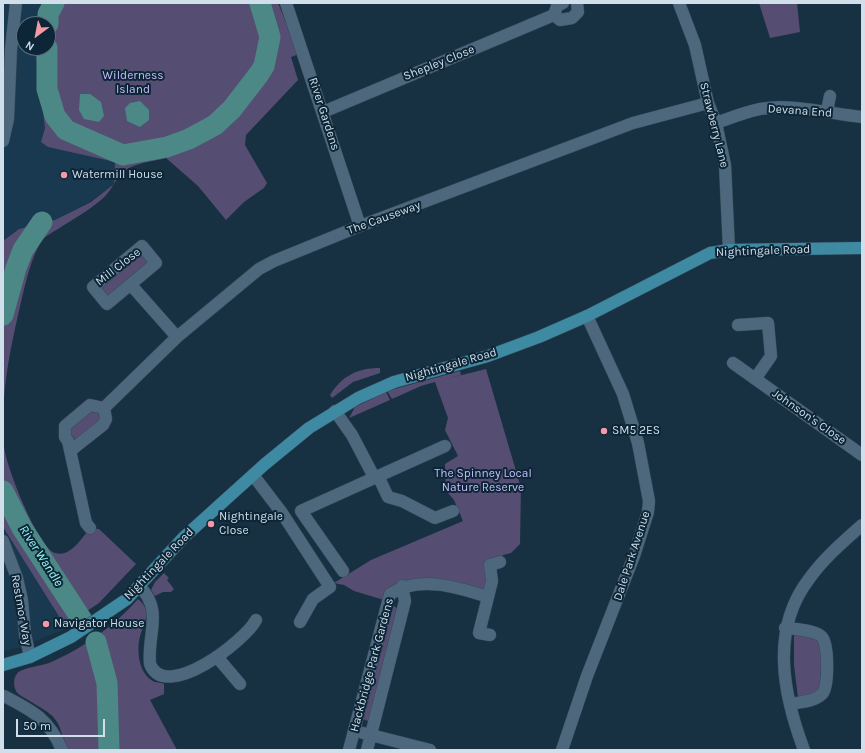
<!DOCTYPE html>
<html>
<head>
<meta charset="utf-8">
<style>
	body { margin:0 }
	#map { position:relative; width:865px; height:753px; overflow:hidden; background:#173042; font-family:Karla,sans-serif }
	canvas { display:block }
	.frame { position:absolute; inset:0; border:4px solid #d1dfeb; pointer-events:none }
	.north { position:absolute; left:16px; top:16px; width:40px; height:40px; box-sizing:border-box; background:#0d2637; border:1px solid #5b707f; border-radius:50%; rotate:212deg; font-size:11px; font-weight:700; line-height:16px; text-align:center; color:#d1dfeb }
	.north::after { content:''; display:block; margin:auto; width:14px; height:18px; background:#f49aa6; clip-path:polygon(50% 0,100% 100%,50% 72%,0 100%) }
	.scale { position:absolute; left:16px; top:719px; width:89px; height:18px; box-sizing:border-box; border:2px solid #d1dfeb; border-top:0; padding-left:5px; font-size:12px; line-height:14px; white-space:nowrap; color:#d1dfeb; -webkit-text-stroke:3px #0d2637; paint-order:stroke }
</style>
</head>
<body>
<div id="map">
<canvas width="865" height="753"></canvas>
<div class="frame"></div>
<div class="north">N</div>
<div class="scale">50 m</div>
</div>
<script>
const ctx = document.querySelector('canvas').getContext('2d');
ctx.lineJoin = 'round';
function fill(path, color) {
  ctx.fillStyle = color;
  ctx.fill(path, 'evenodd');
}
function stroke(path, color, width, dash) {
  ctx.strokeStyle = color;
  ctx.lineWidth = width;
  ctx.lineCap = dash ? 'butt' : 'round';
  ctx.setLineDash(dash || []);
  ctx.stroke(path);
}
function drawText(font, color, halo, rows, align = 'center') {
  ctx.font = font + ' Karla,sans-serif';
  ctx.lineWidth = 4;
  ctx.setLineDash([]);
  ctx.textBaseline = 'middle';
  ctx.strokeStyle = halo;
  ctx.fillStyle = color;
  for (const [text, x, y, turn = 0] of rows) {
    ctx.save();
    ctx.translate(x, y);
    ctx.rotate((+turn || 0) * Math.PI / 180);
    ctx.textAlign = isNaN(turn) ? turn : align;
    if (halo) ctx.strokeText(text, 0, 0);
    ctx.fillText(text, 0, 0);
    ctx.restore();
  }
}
const built = new Path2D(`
	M3 3H44L42 7 40 24H24V48H36V55L49 147 115 162 114 184 91 201 55 220 19 229 3 241Z
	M3 527 65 626 63 630 21 647 3 652Z`);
const green = new Path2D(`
	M44 3H278L299 54 291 57 298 80 246 135 245 145 267 183 264 188 244 202 226 220 198 186 166 158C151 162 131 163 121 174 113 183 111 192 101 200 88 211 72 220 58 229 53 232 47 235 43 239 31 256 26 282 21 302 10 350 0 396 4 446 5 464 38 548 55 553 70 558 82 538 90 528L99 529 136 564 99 603 65 626 3 527V241L19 229 55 220 91 202 114 184 115 162 48 147 41 142 45 128 36 55V48H48V24H40L42 7Z
	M759 3H797L800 32 770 38Z
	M141 254 148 262 110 296 101 294V285L137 255Z
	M380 368V373L353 382 332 398 330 395C342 376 357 368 380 368Z
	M486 369 521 488 520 544 511 553 503 555 498 561 485 594 433 581 384 600 354 591 344 585 334 583 371 560 463 521 454 500 446 491 445 464 458 456 445 430 448 418 435 382 421 386 392 399 387 391 460 371 461 375 446 379Z
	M386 392 390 400 349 418 355 407Z
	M92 410 98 412 100 420 78 439H75L69 434 72 425Z
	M164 573 169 578 167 580 174 589 171 592H163L155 596 151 590 155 582Z
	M138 599C151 609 146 621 141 633 136 647 138 670 150 679 155 684 159 681 164 684V694L150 700 177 750H65C60 717 55 716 28 700 24 697 18 695 16 691 13 685 13 675 20 671 28 667 40 666 49 663 82 649 114 626 138 599Z
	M394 606 398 609 369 719 367 721 362 718 391 608Z
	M794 632 817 637 823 647 819 692 798 698 794 665Z`);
const water = new Path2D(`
	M80 94H90L101 102 104 116 99 122 84 119 79 110Z
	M140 101 149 110V120L140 127 127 121 125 108 130 103Z`);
const river = new Path2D(`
	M48 24V14L54 3
	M47 48V89L55 116 66 130 123 155 167 147 189 139 215 125 232 109 259 74 264 66 270 37 260 3
	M3 315 16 268 23 250 42 222
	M3 491 22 528 82 620
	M96 642 107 683 109 750`);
const minor = new Path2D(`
	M286 3 360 226
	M679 3 695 45 708 103 716 123 725 165 729 250
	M554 15 560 20 572 18 578 12 577 3
	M554 15 557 6 563 3
	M827 111 830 96
	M323 112 554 15
	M716 123C730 118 745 112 760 109 791 103 831 114 862 117
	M3 141 8 119 11 49 16 3
	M142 246 156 263 107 304 93 287Z
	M131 285 177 337
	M738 325 768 323 771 356 755 379
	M733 363 862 455
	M104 408 177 337 259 269 274 261 360 226 633 123 708 103
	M335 411 352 435 374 477 380 480 388 497 402 501 435 518 453 511
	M70 451 103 425 106 419 104 408
	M253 475 282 513 330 587 313 599 300 622
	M90 528 86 523 68 441 65 437V426L90 405 104 408
	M3 541 17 578 22 600 25 634 30 657
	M343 571 301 511 445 446
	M139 586C164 610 147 634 150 664 165 703 245 641 256 620
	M785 628C796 629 813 630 821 636 829 641 829 688 822 694 814 702 800 702 790 704
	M490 635 479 633 492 581 490 565 500 562
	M217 657 240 684
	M4 696C33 711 49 719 62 750
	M363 733 430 750
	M349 750 390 594C419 575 457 587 488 597
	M367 750 405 601 402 586
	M562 750 587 676 634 556 648 512 649 501 638 443 623 394 587 316
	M804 750C783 694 770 630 809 579 824 558 843 542 862 525`);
const major = new Path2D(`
	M3 665 30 657 71 637 127 599 183 538 265 464 309 428 358 398 394 382 488 356 539 337 587 316 710 253 729 250 862 248`);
const markers = [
	[64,175,4,"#f49aa6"],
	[604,431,4,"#f49aa6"],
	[211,524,4,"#f49aa6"],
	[46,624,4,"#f49aa6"]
];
const streetNames = [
	["Shepley Close",439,63,-22],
	["Devana End",800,111,4],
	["River Gardens",324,114,72],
	["Strawberry Lane",714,125,76],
	["The Causeway",384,218,-20],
	["Nightingale Road",763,251,-2],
	["Mill Close",118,267,-38],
	["Nightingale Road",451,365,-16],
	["Johnson's Close",809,417,35],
	["Dale Park Avenue",632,556,-72],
	["Nightingale Road",159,564,-46],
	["Restmor Way",21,610,80],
	["Hackbridge Park Gardens",372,665,-75]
];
const parkNames = [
	["Wilderness",133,76],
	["Island",133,90],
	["The Spinney Local",483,474],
	["Nature Reserve",483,488]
];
const poiNames = [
	["Watermill House",72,175],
	["SM5 2ES",612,431],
	["Nightingale",219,517],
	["Close",219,531],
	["Navigator House",54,624]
];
const waterNames = [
	["River Wandle",41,556,57]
];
fill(built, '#193950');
fill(green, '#564d73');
fill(water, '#4c8885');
stroke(river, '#4c8885', 21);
stroke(minor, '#374b5b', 13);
stroke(major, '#374b5b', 13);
stroke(minor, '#4d677c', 12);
stroke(major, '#3d8aa2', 12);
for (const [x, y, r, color] of markers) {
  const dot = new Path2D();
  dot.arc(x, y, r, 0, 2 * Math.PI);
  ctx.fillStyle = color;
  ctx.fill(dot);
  stroke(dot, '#0d2637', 1.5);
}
drawText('12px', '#d1dfeb', '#0d2637', streetNames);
drawText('12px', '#c9bbfd', '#0d2637', parkNames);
drawText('12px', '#d1dfeb', '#0d2637', poiNames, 'left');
drawText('italic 13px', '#96f8f2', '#0d2637', waterNames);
</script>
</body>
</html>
